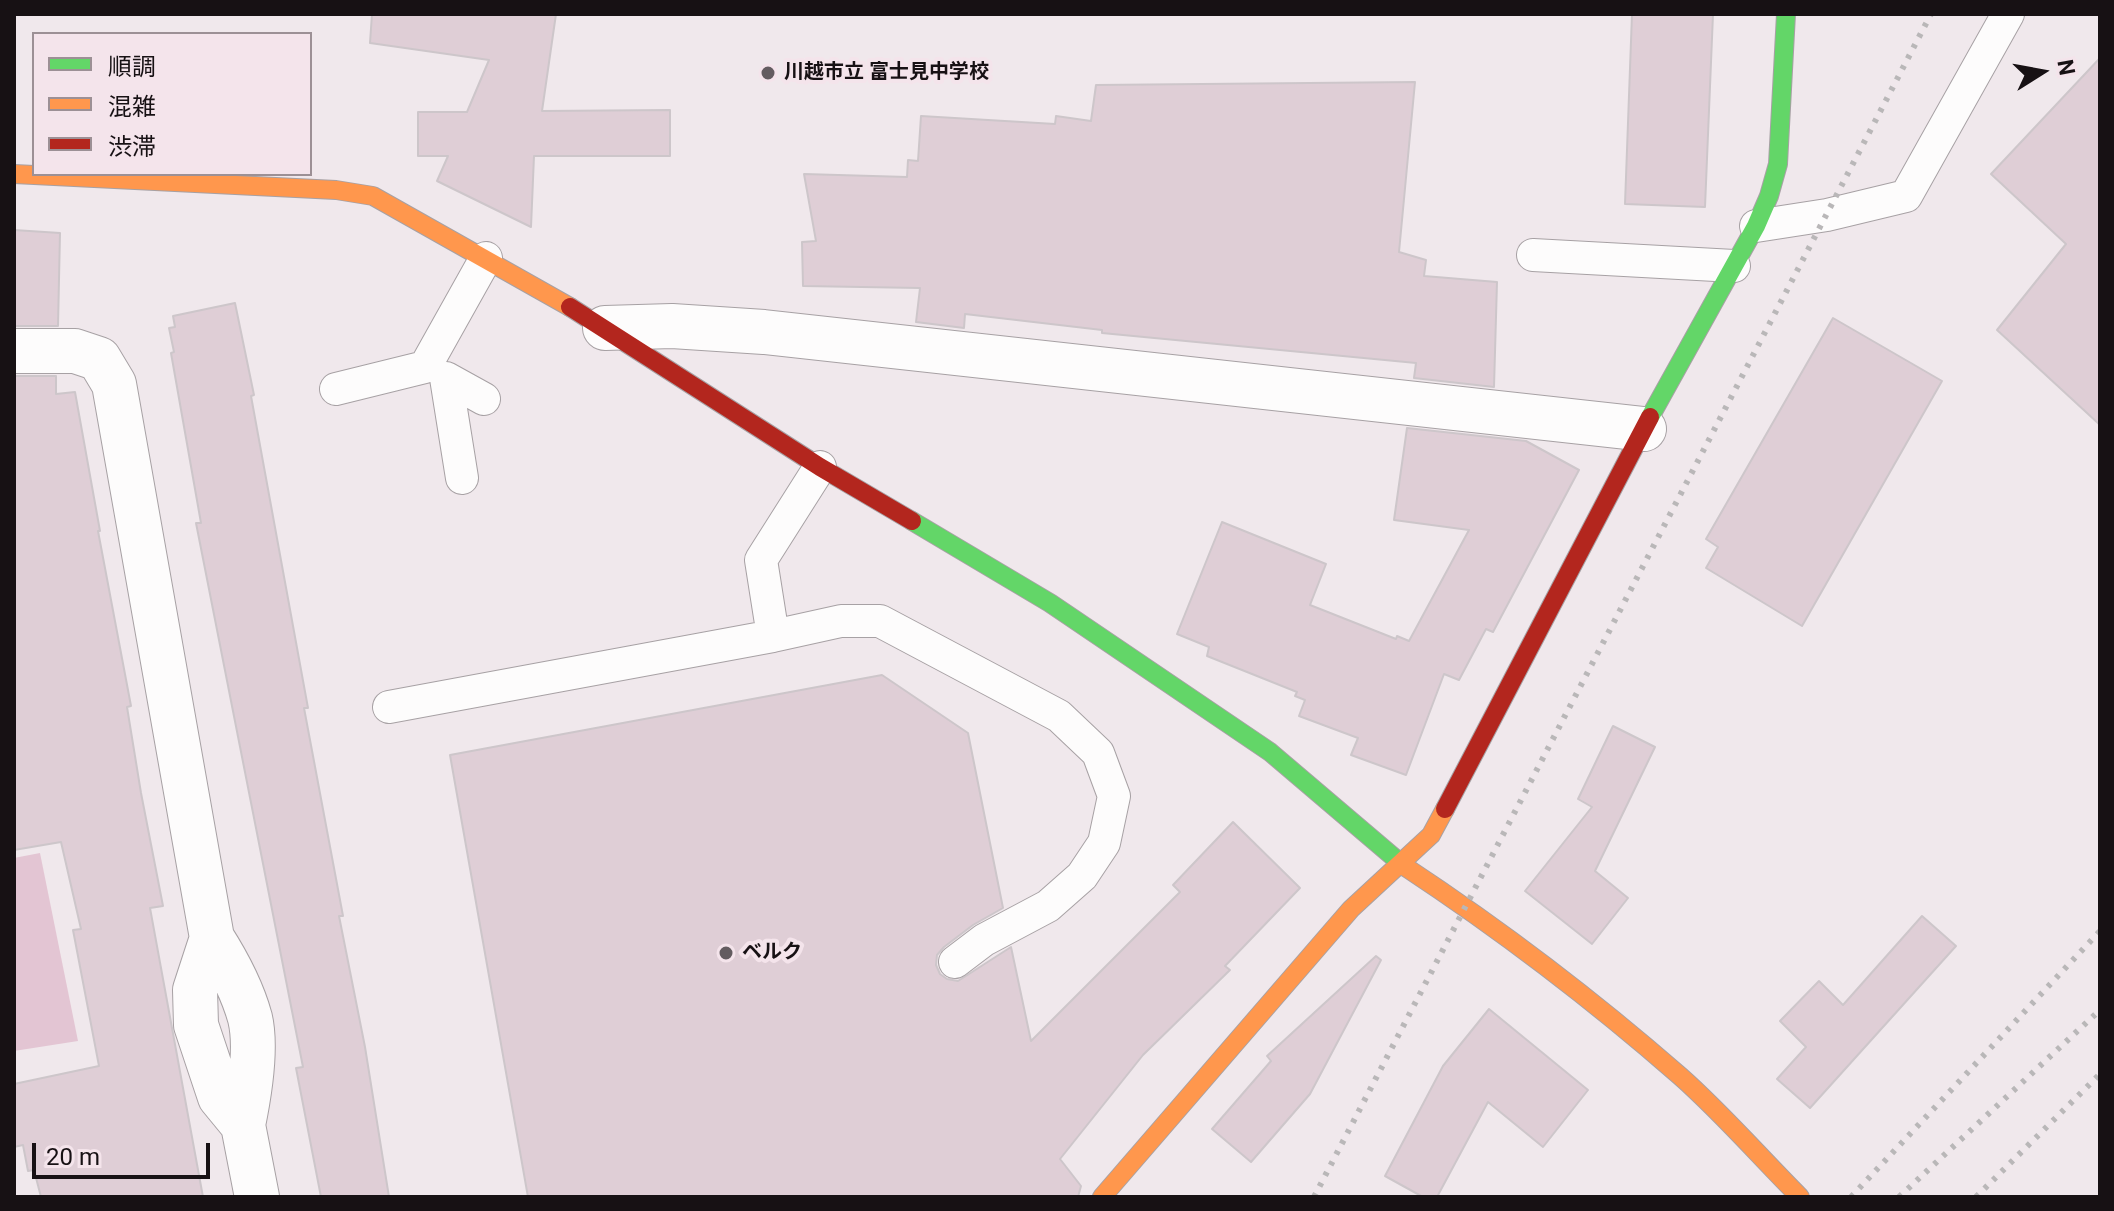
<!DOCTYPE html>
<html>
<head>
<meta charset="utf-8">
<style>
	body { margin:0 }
	#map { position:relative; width:2114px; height:1211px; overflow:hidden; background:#f0e8ec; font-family:Roboto,"Noto Sans JP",sans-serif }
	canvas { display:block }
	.frame { position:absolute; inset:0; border:16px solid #171114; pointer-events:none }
	.legend { position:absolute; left:32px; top:32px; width:280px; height:144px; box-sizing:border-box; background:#f4e4eb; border:2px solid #9c9095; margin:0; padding:10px 14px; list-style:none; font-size:24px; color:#171114 }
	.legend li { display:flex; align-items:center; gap:16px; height:40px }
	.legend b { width:40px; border:2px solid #9c9095 }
	.north { position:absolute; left:2002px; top:32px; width:80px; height:80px; -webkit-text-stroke:6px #f4e4eb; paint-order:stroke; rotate:79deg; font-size:22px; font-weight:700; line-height:32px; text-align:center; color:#171114 }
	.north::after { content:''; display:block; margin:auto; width:28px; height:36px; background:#171114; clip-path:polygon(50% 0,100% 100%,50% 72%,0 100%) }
	.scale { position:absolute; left:32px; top:1143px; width:178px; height:36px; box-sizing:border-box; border:4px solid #171114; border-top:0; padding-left:10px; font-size:24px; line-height:28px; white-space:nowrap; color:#171114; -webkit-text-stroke:6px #f4e4eb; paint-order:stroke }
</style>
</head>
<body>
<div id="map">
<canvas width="2114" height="1211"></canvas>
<div class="frame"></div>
<ul class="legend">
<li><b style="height:10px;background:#63d668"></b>順調</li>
<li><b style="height:10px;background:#ff974d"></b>混雑</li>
<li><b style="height:10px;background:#b3261e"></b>渋滞</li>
</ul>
<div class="north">N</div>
<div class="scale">20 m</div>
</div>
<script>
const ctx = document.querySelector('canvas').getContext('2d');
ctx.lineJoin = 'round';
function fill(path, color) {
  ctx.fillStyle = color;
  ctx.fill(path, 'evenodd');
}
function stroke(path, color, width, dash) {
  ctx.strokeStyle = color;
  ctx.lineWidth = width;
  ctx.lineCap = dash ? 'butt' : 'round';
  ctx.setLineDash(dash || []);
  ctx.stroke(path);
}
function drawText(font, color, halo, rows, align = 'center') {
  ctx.font = font + ' Roboto,"Noto Sans JP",sans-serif';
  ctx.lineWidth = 8;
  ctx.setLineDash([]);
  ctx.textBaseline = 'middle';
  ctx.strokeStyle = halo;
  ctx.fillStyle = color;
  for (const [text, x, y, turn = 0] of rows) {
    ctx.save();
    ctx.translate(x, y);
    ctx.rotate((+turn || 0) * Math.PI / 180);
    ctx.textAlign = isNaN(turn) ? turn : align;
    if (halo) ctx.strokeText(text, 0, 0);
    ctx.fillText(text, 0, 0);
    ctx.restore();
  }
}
const green = new Path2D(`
	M40 853 78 1041 14 1051V858Z`);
const building = new Path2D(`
	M372 14H556L542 111 670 110V156H534L531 227 437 181 448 156H418V112H467L489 60 370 43Z
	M1632 14H1713L1705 207 1625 204Z
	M2100 58V425L1997 330 2066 244 1991 174Z
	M1415 82 1399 252 1426 260 1424 276 1497 282 1494 387 1414 378 1416 363 1102 333V330L965 314 964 328 916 322 920 288 803 286 802 242 816 241 804 174 907 177 908 160 918 161 921 116 1055 124 1056 116 1091 121 1096 85Z
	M14 230 60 233 58 326H14Z
	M235 303 254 395 251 396 308 708H304L343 916H339L365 1047 389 1197H321L296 1068 303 1067 196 523H201L171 353 174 352 169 328 175 327 173 316Z
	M1833 318 1942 381 1802 626 1706 568 1718 547 1706 539Z
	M14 376H56V394L75 392 100 531H98L131 706 127 707 141 793 163 906 150 908 203 1197H41L34 1170 28 1171 23 1145 14 1147V1084L99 1066 73 930 81 929 61 842 14 850Z
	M1407 428 1526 441 1579 470 1493 632 1486 629 1459 680 1444 674 1406 775 1351 755 1358 738 1299 716 1305 700 1295 696 1297 692 1207 656 1209 647 1177 634 1222 522 1326 564 1310 605 1396 639 1397 636 1409 641 1469 530 1394 520Z
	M882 675 968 733 1003 908 973 925 944 947 937 955 936 965 940 974 947 979 958 981 1011 947 1031 1041 1180 892 1173 885 1233 822 1300 888 1225 966 1230 970 1143 1055 1060 1159 1081 1186 1078 1197H528L450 755Z
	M1613 726 1655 747 1595 871 1628 898 1592 944 1525 891 1592 807 1578 799Z
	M1922 916 1956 946 1810 1108 1777 1079 1806 1047 1780 1021 1819 981 1843 1005Z
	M1376 956 1381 960 1310 1094 1251 1162 1212 1129 1271 1061 1267 1056Z
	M1489 1009 1588 1090 1543 1147 1488 1102 1437 1197H1423L1385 1176 1443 1066Z`);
const lane = new Path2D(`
	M1756 226 1827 215 1906 196 2008 14
	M1533 255 1734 266
	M336 389 425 367 486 258
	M820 467 761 560 773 636 841 621H880L1059 716 1098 753 1114 796 1104 843 1082 876 1048 906 984 940 955 962
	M462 478 446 378 484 399
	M389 707 773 636`);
const street = new Path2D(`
	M605 328 672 326 764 332 1644 429
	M14 351H75L99 359 114 384 212 938C228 963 242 989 250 1018 257 1047 249 1096 243 1125L220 1097 196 1025 195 990 212 938
	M243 1125 257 1197`);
const fast = new Path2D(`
	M1650 417 1756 226 1769 196 1778 164 1786 14
	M912 521 1050 603 1270 752 1404 866`);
const slow = new Path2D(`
	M14 174 336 190 373 196 570 307
	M1404 866C1501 930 1593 1000 1680 1076 1722 1113 1760 1157 1800 1197
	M1102 1197 1351 909 1431 835 1445 809`);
const jam = new Path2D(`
	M570 307 820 467 912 521
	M1445 809 1650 417`);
const rail = new Path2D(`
	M1314 1197 1931 14
	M1851 1197 2100 931
	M1899 1197 2100 1010
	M1976 1197 2100 1074`);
const markers = [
	[768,73,8,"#635c60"],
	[726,953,8,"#635c60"]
];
const poiNames = [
	["川越市立 富士見中学校",784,73],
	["ベルク",742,953]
];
fill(green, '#e3c5d3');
fill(building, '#dfced6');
stroke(building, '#cdc6ca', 2);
stroke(lane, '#a7a1a4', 34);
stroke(street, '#a7a1a4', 46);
stroke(fast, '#a7a1a4', 20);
stroke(slow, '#a7a1a4', 20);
stroke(jam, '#a7a1a4', 20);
stroke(lane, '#fdfcfc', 32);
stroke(street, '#fdfcfc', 44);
stroke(fast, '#63d668', 18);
stroke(slow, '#ff974d', 18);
stroke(jam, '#b3261e', 18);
stroke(rail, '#b9b7b8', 6, [4, 8]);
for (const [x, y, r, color] of markers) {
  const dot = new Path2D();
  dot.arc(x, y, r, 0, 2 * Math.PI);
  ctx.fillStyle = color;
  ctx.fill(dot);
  stroke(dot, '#f4e4eb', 3);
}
drawText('bold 20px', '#171114', '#f4e4eb', poiNames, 'left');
</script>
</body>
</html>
